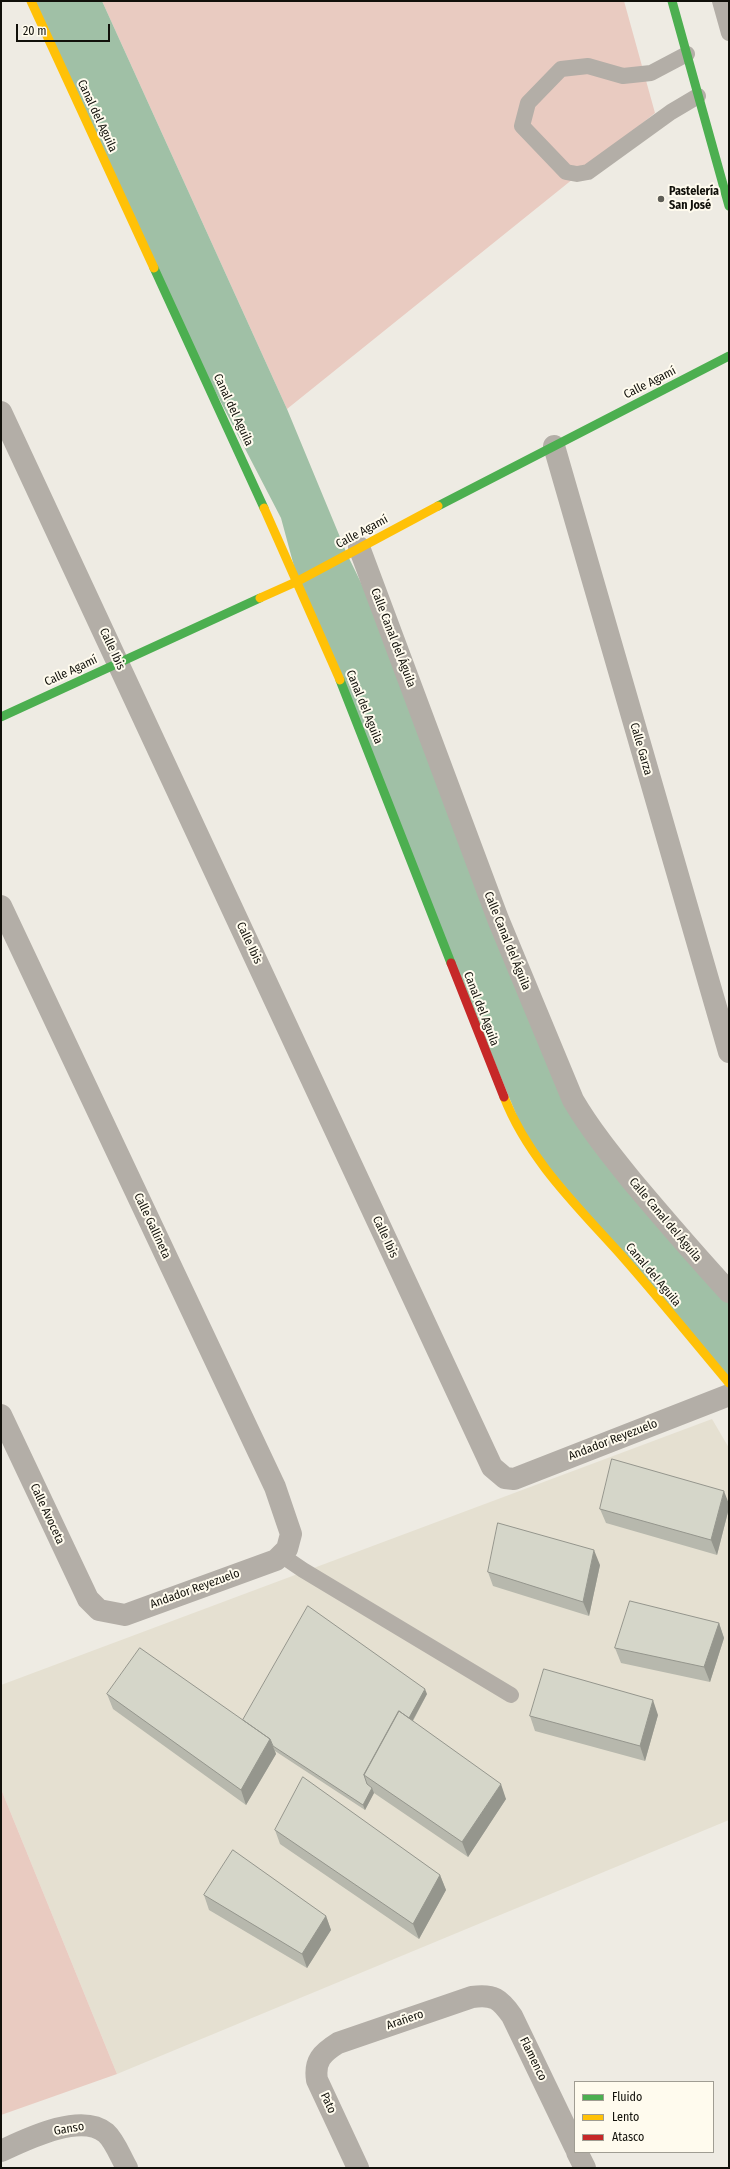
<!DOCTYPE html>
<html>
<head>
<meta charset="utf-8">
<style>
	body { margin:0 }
	#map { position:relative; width:730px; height:2169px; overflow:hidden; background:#eeebe3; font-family:"Fira Sans Condensed",sans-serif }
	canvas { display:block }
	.frame { position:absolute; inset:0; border:2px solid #11100a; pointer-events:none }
	.legend { position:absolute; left:574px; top:2081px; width:140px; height:72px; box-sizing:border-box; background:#fffbee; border:1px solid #a09d93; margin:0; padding:5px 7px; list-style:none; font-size:12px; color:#11100a }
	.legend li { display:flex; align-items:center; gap:8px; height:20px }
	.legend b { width:20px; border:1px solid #a09d93 }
	.scale { position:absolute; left:16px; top:24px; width:94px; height:18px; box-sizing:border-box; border:2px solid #11100a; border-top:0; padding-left:5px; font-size:12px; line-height:14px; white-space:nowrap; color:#11100a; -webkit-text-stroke:3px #fffbee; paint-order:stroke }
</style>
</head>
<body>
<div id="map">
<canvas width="730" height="2169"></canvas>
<div class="frame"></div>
<ul class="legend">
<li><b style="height:5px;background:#4caf50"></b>Fluido</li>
<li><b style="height:5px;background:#ffc107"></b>Lento</li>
<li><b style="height:5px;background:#c62828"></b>Atasco</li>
</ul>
<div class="scale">20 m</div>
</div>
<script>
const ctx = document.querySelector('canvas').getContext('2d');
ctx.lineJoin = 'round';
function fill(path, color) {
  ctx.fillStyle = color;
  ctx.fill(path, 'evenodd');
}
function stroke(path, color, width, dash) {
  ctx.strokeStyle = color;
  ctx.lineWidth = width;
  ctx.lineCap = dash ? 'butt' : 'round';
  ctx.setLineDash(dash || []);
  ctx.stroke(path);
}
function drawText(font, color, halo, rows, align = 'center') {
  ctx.font = font + ' "Fira Sans Condensed",sans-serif';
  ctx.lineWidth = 4;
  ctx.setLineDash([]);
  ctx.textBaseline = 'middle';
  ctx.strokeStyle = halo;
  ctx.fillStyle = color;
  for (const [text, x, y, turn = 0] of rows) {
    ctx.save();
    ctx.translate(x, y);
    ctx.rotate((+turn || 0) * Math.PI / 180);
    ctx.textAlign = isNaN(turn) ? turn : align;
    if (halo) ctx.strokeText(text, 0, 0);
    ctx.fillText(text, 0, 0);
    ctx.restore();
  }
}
const built = new Path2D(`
	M712 1419 729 1448V1820L117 2074 1 1789V1685Z`);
const green = new Path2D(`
	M102 1H624L655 113 287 409Z
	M1 1789 117 2074 1 2115Z`);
const water = new Path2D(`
	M31 1H102L287 409 347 554 409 681 560 1072 729 1292V1383L527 1141 298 581 281 518 173 310Z`);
const lane = new Path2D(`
	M720 1 729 33
	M687 54 651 73 623 76 588 66 561 69 528 103 522 126 566 172 577 174 588 172 671 112 698 96
	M281 1555 303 1570 511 1695`);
const street = new Path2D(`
	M1 412 492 1467 505 1478 514 1479 729 1395
	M554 446 729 1052
	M359 547 498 919 573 1100C590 1129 611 1155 632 1181 664 1219 696 1256 729 1292
	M1 906 275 1487 291 1534 287 1549 276 1560 125 1615 99 1610 88 1599 1 1415
	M1 2151C27 2139 81 2112 106 2133 115 2141 121 2158 127 2168
	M577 2152 585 2168
	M358 2168 317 2080C314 2061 322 2053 338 2043L472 1997C494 1994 500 1999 512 2016L575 2147`);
const fast = new Path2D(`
	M672 1 729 206
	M154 268 264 508
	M438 506 729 356
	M340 680 451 963
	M1 717 260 598`);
const slow = new Path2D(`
	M31 1 154 268
	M264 508 340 680
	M260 598 298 581 438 506
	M504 1097C528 1159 577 1206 621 1255 658 1297 693 1340 729 1383`);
const jam = new Path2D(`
	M451 963 504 1097`);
const wall = new Path2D(`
	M729 1504V1508L717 1555 606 1523 600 1509Z
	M600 1565 589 1616 493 1586 488 1572Z
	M719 1623 724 1638 710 1682 621 1663 615 1648Z
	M107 1694 243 1720 427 1694 413 1721 506 1799 468 1857 374 1793 365 1810 275 1751 276 1754 246 1805 113 1709Z
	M658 1715 645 1761 535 1731 530 1716Z
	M275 1830 440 1875 446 1890 419 1939 280 1844Z
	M204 1895 326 1916 331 1930 307 1968 209 1910Z`);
const shadedWall = new Path2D(`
	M724 1491 729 1504V1508L717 1555 711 1540Z
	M594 1550 600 1565 589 1616 583 1602Z
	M719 1623 724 1638 710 1682 704 1667Z
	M425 1689 427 1694 408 1729 406 1723Z
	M653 1700 658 1715 645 1761 640 1746Z
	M270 1739 276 1754 246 1805 241 1790Z
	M501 1784 506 1799 468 1857 462 1842Z
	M372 1788 374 1793 365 1810 363 1805Z
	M440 1875 446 1890 419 1939 413 1924Z
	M326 1916 331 1930 307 1968 302 1954Z`);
const building = new Path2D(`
	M612 1459 724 1491 711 1540 600 1509Z
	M498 1523 594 1550 583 1602 488 1572Z
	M630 1601 719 1623 704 1667 615 1648Z
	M308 1606 425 1689 409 1718 399 1711 364 1775 367 1784 372 1788 363 1805 273 1746 270 1739 243 1720Z
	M140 1648 270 1739 241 1790 107 1694Z
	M544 1669 653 1700 640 1746 530 1716Z
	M399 1711 501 1784 462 1842 364 1775Z
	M303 1777 440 1875 413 1924 275 1830Z
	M233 1850 326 1916 302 1954 204 1895Z`);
const markers = [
	[661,199,4,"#5e5d56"]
];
const streetNames = [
	["Canal del Aguila",97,116,65],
	["Calle Agamí",650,383,-27],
	["Canal del Aguila",233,410,65],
	["Calle Agamí",362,532,-28],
	["Calle Canal del Águila",393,638,69],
	["Calle Ibis",112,649,65],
	["Calle Agamí",71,671,-25],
	["Canal del Aguila",364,707,68],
	["Calle Garza",641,749,74],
	["Calle Canal del Águila",507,941,68],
	["Calle Ibis",249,943,65],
	["Canal del Aguila",481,1009,69],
	["Calle Canal del Águila",665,1220,50],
	["Calle Gallineta",152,1226,65],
	["Calle Ibis",385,1237,65],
	["Canal del Aguila",653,1275,50],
	["Andador Reyezuelo",613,1440,-21],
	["Calle Avoceta",47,1514,65],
	["Andador Reyezuelo",195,1589,-20],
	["Arañero",405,2020,-19],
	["Flamenco",533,2059,64],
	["Pato",328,2103,65],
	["Ganso",69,2129,-10]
];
const poiNames = [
	["Pastelería",669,192],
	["San José",669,206]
];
fill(built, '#e5e0d1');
fill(green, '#e9cbc1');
fill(water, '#a0c0a6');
stroke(lane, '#b3aea7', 16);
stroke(street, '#b3aea7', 22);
stroke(fast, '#4caf50', 9);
stroke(slow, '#ffc107', 9);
stroke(jam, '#c62828', 9);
fill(wall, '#b7b8ad');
fill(shadedWall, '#95968d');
fill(building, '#d5d6c9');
stroke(building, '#95968d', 1);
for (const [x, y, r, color] of markers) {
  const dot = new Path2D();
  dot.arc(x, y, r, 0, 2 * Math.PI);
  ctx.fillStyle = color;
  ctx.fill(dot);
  stroke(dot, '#fffbee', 1.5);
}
drawText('12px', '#11100a', '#fffbee', streetNames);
drawText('bold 12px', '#11100a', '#fffbee', poiNames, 'left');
</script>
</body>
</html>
